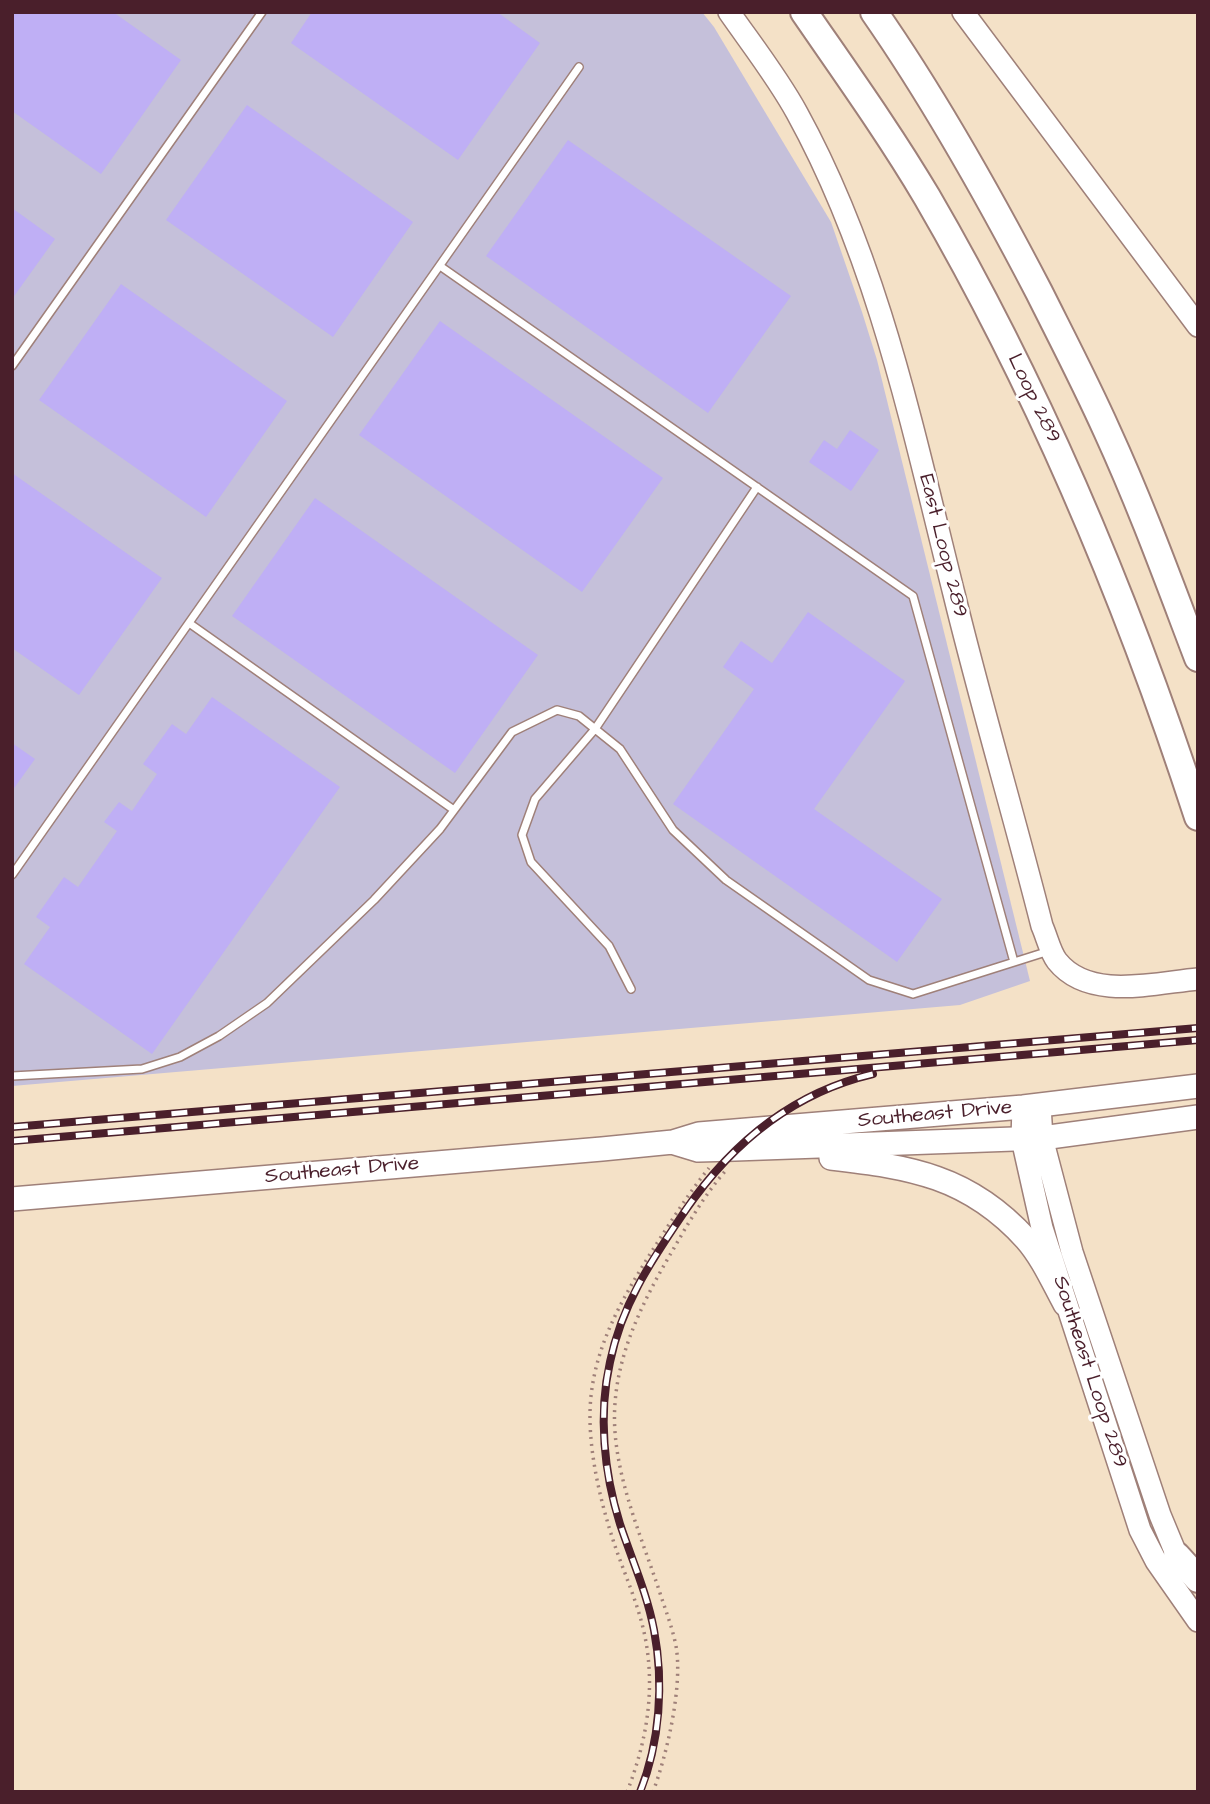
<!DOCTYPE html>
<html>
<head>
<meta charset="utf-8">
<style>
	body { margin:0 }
	#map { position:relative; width:1210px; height:1804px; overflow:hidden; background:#f4e1c7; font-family:"Architects Daughter",sans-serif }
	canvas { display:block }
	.frame { position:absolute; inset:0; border:14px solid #4a1f2b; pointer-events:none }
</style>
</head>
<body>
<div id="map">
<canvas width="1210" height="1804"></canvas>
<div class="frame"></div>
</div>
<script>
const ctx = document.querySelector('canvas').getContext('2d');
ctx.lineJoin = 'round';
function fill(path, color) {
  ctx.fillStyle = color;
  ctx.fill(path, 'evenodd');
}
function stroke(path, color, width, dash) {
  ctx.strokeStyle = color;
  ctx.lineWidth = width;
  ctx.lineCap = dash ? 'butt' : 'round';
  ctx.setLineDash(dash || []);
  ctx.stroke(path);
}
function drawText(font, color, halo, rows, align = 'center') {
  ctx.font = font + ' "Architects Daughter",sans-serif';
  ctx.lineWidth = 6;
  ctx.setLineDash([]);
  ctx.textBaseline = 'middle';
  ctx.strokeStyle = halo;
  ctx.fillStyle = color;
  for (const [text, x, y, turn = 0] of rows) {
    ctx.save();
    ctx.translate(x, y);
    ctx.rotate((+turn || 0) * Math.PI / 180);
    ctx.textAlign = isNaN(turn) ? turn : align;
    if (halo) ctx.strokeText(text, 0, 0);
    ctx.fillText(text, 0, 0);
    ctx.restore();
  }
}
const industrial = new Path2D(`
	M12 12H702L714 27 831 222 862 312 877 360 1030 981 960 1005 12 1086Z`);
const building = new Path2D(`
	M12 12H113L181 60 101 174 12 111Z
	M312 12H497L540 43 458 160 291 43Z
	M247 105 413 222 333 337 166 220Z
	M568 140 791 296 708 413 486 256Z
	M12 208 55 239 12 299Z
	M121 284 287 401 206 517 39 400Z
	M440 321 663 478 582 592 359 435Z
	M850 430 879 450 851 491 809 462 824 440 837 449Z
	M12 473 162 578 79 695 12 648Z
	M315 498 538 655 455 773 232 616Z
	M808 612 905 681 814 809 942 899 897 962 673 804 754 689 723 667 741 641 772 663Z
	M212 697 340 787 152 1054 24 964 50 927 36 917 64 877 78 887 117 831 104 822 119 802 132 811 157 774 143 764 172 724 186 734Z
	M12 743 35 759 12 791Z`);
const path = new Path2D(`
	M627 1792C646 1743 655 1694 646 1642 640 1608 626 1578 615 1546 600 1501 586 1443 591 1396 597 1341 624 1296 652 1251 670 1223 688 1194 709 1168
	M653 1792C667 1754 683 1686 676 1646 672 1626 665 1609 659 1590 642 1539 619 1486 615 1432 610 1365 641 1304 674 1248 690 1220 706 1193 727 1169`);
const service = new Path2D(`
	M440 266 913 596 1014 962
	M12 366 262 12
	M189 623 454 810
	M12 875 579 67
	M631 989 609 946 531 862 522 835 535 799 595 729 757 487
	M12 1076 142 1069 180 1057 219 1036 267 1003 374 900 440 829 512 732 557 710 579 716 620 749 673 830 726 880 869 980 913 994 1049 951`);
const secondary = new Path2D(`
	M729 12C752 45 778 78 797 113 879 262 913 431 954 594 981 705 1014 815 1042 926 1047 937 1050 952 1057 961 1089 1001 1154 983 1198 979
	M963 12 1198 326
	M1040 1106 1042 1138 1072 1252 1160 1515 1177 1556 1185 1567
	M1023 1107 1022 1139 1042 1228 1140 1530 1156 1561 1198 1621`);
const primary = new Path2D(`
	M675 1143 698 1150 735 1149 1042 1138 1198 1117
	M831 1158C910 1167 969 1176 1026 1239 1042 1257 1053 1282 1065 1304
	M12 1199 602 1149 673 1142 699 1134 1023 1107 1198 1086`);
const motorway = new Path2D(`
	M804 12C846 73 889 133 927 197 1041 393 1128 601 1198 817
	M874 12C936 101 989 196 1039 292 1062 338 1086 384 1107 431 1141 505 1169 582 1198 658
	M1177 1556 1198 1579`);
const rail = new Path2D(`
	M12 1127 1198 1028
	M12 1141 1198 1040
	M640 1792C660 1742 664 1683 654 1630 647 1593 632 1560 620 1524 604 1473 598 1415 610 1362 622 1303 652 1260 685 1211 731 1144 792 1093 873 1074`);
const streetNames = [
	["Loop 289",1033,399,64],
	["East Loop 289",942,546,76],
	["Southeast Drive",935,1115,-5],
	["Southeast Drive",342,1171,-5],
	["Southeast Loop 289",1089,1372,72]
];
fill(industrial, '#c5c0da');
fill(building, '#bfaff5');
stroke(service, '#9f8079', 10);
stroke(secondary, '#9f8079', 24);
stroke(primary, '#9f8079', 26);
stroke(motorway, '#9f8079', 30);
stroke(path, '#9f8079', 3.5, [2, 5]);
stroke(service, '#fff', 7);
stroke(secondary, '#fff', 21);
stroke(primary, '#fff', 23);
stroke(motorway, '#fff', 26);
stroke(rail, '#4a1f2b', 8);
stroke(rail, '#fff', 5, [16]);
drawText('21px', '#4a1f2b', '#fff', streetNames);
</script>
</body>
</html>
